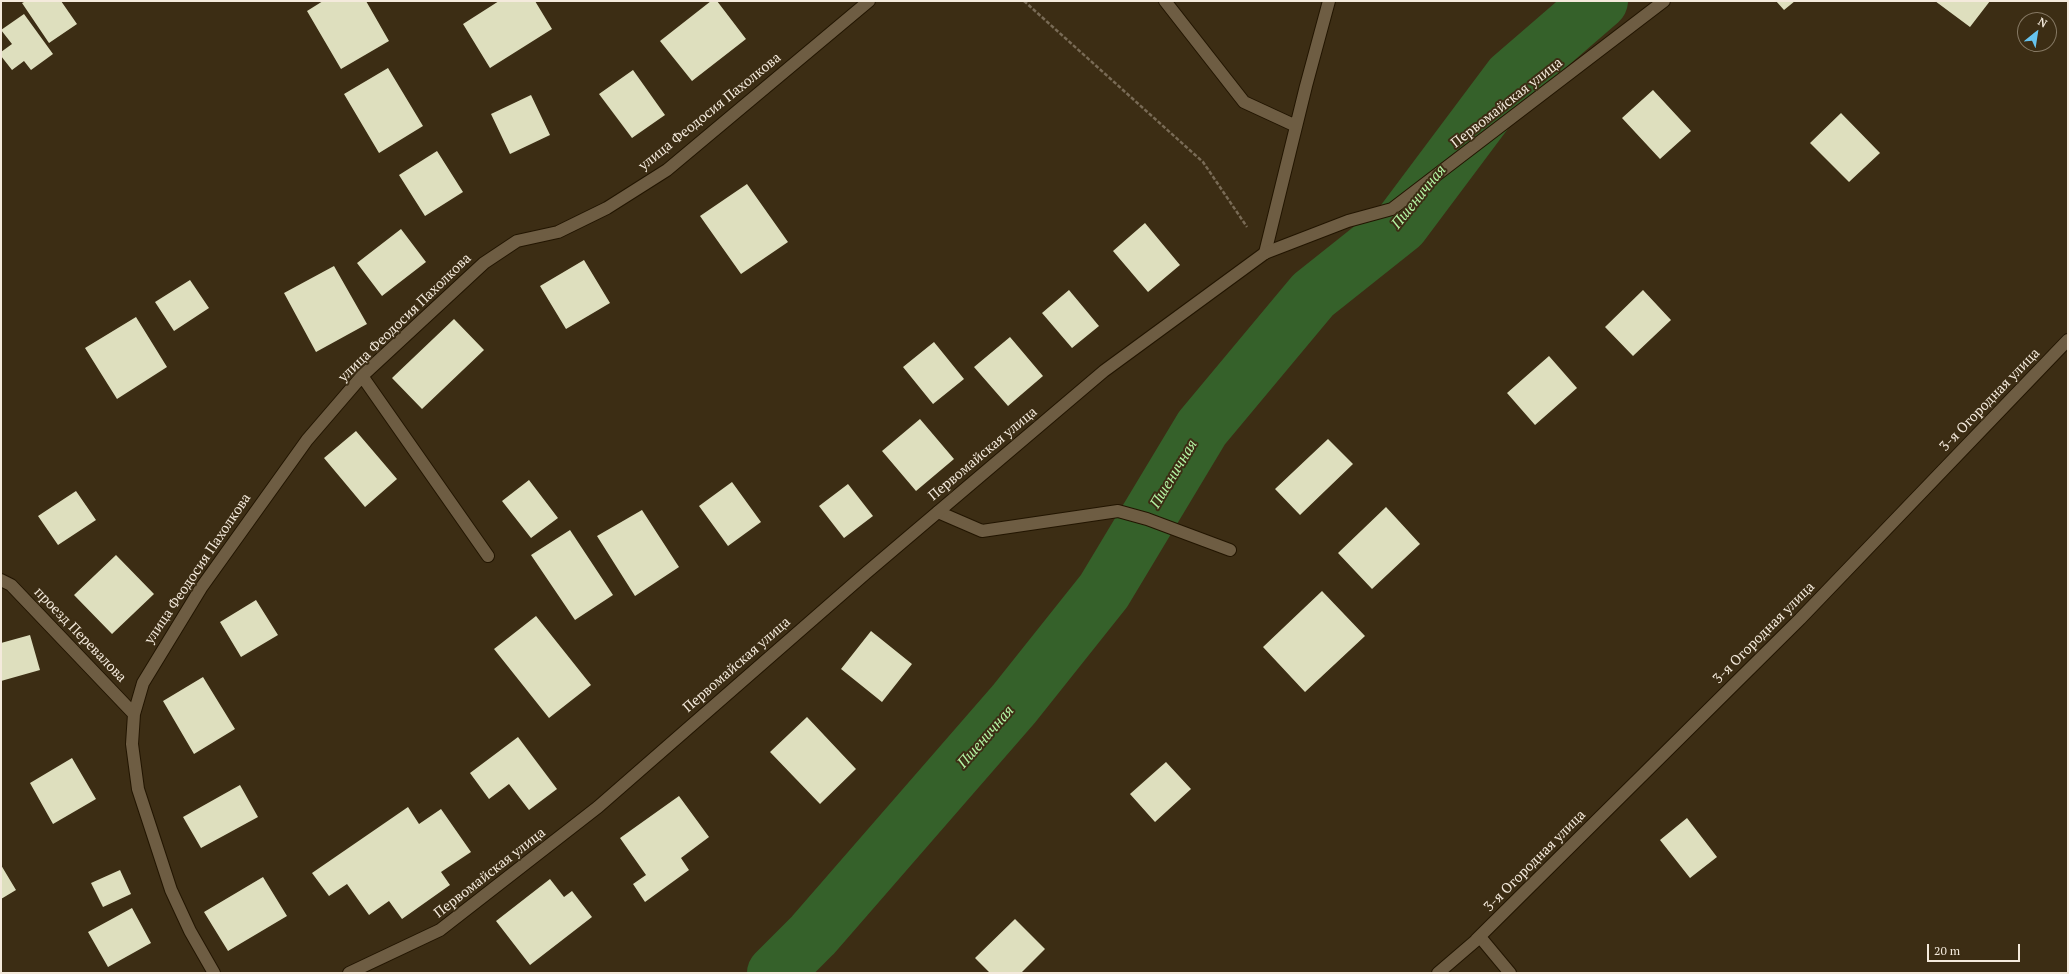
<!DOCTYPE html>
<html>
<head>
<meta charset="utf-8">
<style>
	body { margin:0 }
	#map { position:relative; width:2069px; height:974px; overflow:hidden; background:#3c2d14; font-family:"PT Serif",serif }
	canvas { display:block }
	.frame { position:absolute; inset:0; border:2px solid #f4eadc; pointer-events:none }
	.north { position:absolute; left:2017px; top:12px; width:40px; height:40px; box-sizing:border-box; background:#3c2d14; border:1px solid #867964; border-radius:50%; rotate:30deg; font-size:11px; font-weight:700; line-height:16px; text-align:center; color:#f4eadc }
	.north::after { content:''; display:block; margin:auto; width:14px; height:18px; background:#66c4ef; clip-path:polygon(50% 0,100% 100%,50% 72%,0 100%) }
	.scale { position:absolute; left:1927px; top:944px; width:93px; height:18px; box-sizing:border-box; border:2px solid #f4eadc; border-top:0; padding-left:5px; font-size:12px; line-height:14px; white-space:nowrap; color:#f4eadc; -webkit-text-stroke:3px #3c2d14; paint-order:stroke }
</style>
</head>
<body>
<div id="map">
<canvas width="2069" height="974"></canvas>
<div class="frame"></div>
<div class="north">N</div>
<div class="scale">20 m</div>
</div>
<script>
const ctx = document.querySelector('canvas').getContext('2d');
ctx.lineJoin = 'round';
function stroke(path, color, width, dash) {
  ctx.strokeStyle = color;
  ctx.lineWidth = width;
  ctx.lineCap = dash ? 'butt' : 'round';
  ctx.setLineDash(dash || []);
  ctx.stroke(path);
}
function fill(path, color) {
  ctx.fillStyle = color;
  ctx.fill(path, 'evenodd');
}
function drawText(font, color, halo, rows, align = 'center') {
  ctx.font = font + ' "PT Serif",serif';
  ctx.lineWidth = 4;
  ctx.setLineDash([]);
  ctx.textBaseline = 'middle';
  ctx.strokeStyle = halo;
  ctx.fillStyle = color;
  for (const [text, x, y, turn = 0] of rows) {
    ctx.save();
    ctx.translate(x, y);
    ctx.rotate((+turn || 0) * Math.PI / 180);
    ctx.textAlign = isNaN(turn) ? turn : align;
    if (halo) ctx.strokeText(text, 0, 0);
    ctx.fillText(text, 0, 0);
    ctx.restore();
  }
}
const river = new Path2D(`
	M775 973 813 935 1014 704 1104 591 1202 428 1313 295 1401 225 1511 78 1600 1`);
const building = new Path2D(`
	M26 1H61L77 24 49 43 22 3Z
	M323 1H366L389 41 341 69 307 11Z
	M499 1H535L552 29 490 68 463 24Z
	M711 1H717L746 39 692 81 660 41Z
	M1776 1H1795L1784 10Z
	M1935 1H1990L1970 27Z
	M24 14 53 54 31 70 24 61 12 70 1 56V52L12 44 1 30Z
	M388 68 423 126 379 153 344 94Z
	M633 70 665 115 632 138 599 94Z
	M1653 90 1691 131 1660 159 1622 118Z
	M531 95 550 135 510 154 491 114Z
	M1841 113 1880 153 1849 182 1810 143Z
	M437 151 463 192 425 216 399 175Z
	M747 184 788 242 741 274 700 216Z
	M1145 223 1180 265 1148 292 1113 251Z
	M401 229 426 262 382 296 357 263Z
	M584 260 610 303 566 329 540 286Z
	M334 266 367 324 316 352 284 293Z
	M190 280 209 308 174 331 155 302Z
	M1069 290 1099 326 1072 348 1042 313Z
	M1643 290 1671 320 1633 356 1605 327Z
	M136 317 167 367 117 399 85 348Z
	M454 319 484 350 422 409 392 378Z
	M1010 337 1043 376 1008 406 974 367Z
	M934 342 964 379 933 404 903 367Z
	M1549 356 1577 388 1535 425 1507 393Z
	M920 419 954 459 916 491 882 451Z
	M356 431 397 479 365 507 324 458Z
	M1328 439 1353 464 1300 515 1275 489Z
	M529 480 558 518 531 538 502 501Z
	M732 482 761 522 728 546 699 506Z
	M848 484 873 516 844 538 819 506Z
	M76 491 96 520 58 545 38 516Z
	M1386 507 1420 544 1372 589 1338 553Z
	M642 510 679 567 635 596 597 536Z
	M570 530 613 595 575 620 531 555Z
	M116 555 154 594 112 634 74 595Z
	M1322 591 1365 636 1305 692 1263 647Z
	M256 600 278 635 241 657 220 622Z
	M536 616 591 685 549 718 494 649Z
	M871 631 912 664 882 702 841 669Z
	M30 635 40 670 1 681V643Z
	M203 677 235 729 194 754 163 701Z
	M807 717 856 769 820 804 770 752Z
	M518 737 557 789 529 810 509 784 489 799 470 773Z
	M72 758 96 799 53 824 30 783Z
	M1166 762 1191 789 1155 822 1130 794Z
	M240 785 258 817 201 848 183 817Z
	M679 796 709 837 681 858 689 870 645 902 633 884 646 875 620 838Z
	M408 807 419 824 441 809 471 852 441 872 450 885 402 919 389 901 369 915 347 884 329 896 312 873Z
	M1687 818 1717 857 1690 878 1660 840Z
	M1 865 16 890 1 899Z
	M120 870 131 894 103 907 91 883Z
	M263 877 287 916 228 951 204 912Z
	M550 879 564 897 572 891 592 917 530 965 496 921Z
	M132 908 151 943 108 967 88 932Z
	M1015 919 1045 949 1021 973H990L975 958Z`);
const path = new Path2D(`
	M1024 1 1203 162 1247 227`);
const lane = new Path2D(`
	M1165 1 1244 102 1296 126
	M1265 253 1306 86 1329 1
	M362 376 488 556
	M938 512 982 531 1118 511 1147 519 1230 550
	M1 580 11 585 134 714
	M1480 937 1510 973
	M214 973 190 931 171 890 138 789 132 744 134 714 143 683 201 588 307 440 362 376 484 263 517 241 558 232 607 208 667 170 869 1`);
const street = new Path2D(`
	M1476 940 1800 619 2068 340
	M349 973 440 930 598 807 866 573 1104 371 1265 253 1348 221 1392 209 1664 1
	M1438 973 1480 937`);
const streetNames = [
	["Первомайская улица",1507,103,-38],
	["улица Феодосия Пахолкова",710,112,-39],
	["улица Феодосия Пахолкова",405,318,-44],
	["3-я Огородная улица",1990,400,-46],
	["Первомайская улица",983,454,-40],
	["улица Феодосия Пахолкова",198,569,-56],
	["3-я Огородная улица",1764,633,-45],
	["проезд Перевалова",80,635,46],
	["Первомайская улица",737,665,-41],
	["3-я Огородная улица",1535,861,-45],
	["Первомайская улица",490,873,-38]
];
const waterNames = [
	["Пшеничная",1419,197,-51],
	["Пшеничная",1174,474,-59],
	["Пшеничная",986,737,-49]
];
stroke(river, '#35612a', 56);
fill(building, '#dedfbe');
stroke(lane, '#221500', 14);
stroke(street, '#221500', 14);
stroke(path, '#796b56', 2.5, [4, 2]);
stroke(lane, '#6e5d43', 12);
stroke(street, '#6e5d43', 12);
drawText('14px', '#f4eadc', '#3c2d14', streetNames);
drawText('italic 15px', '#b4f5a4', '#3c2d14', waterNames);
</script>
</body>
</html>
